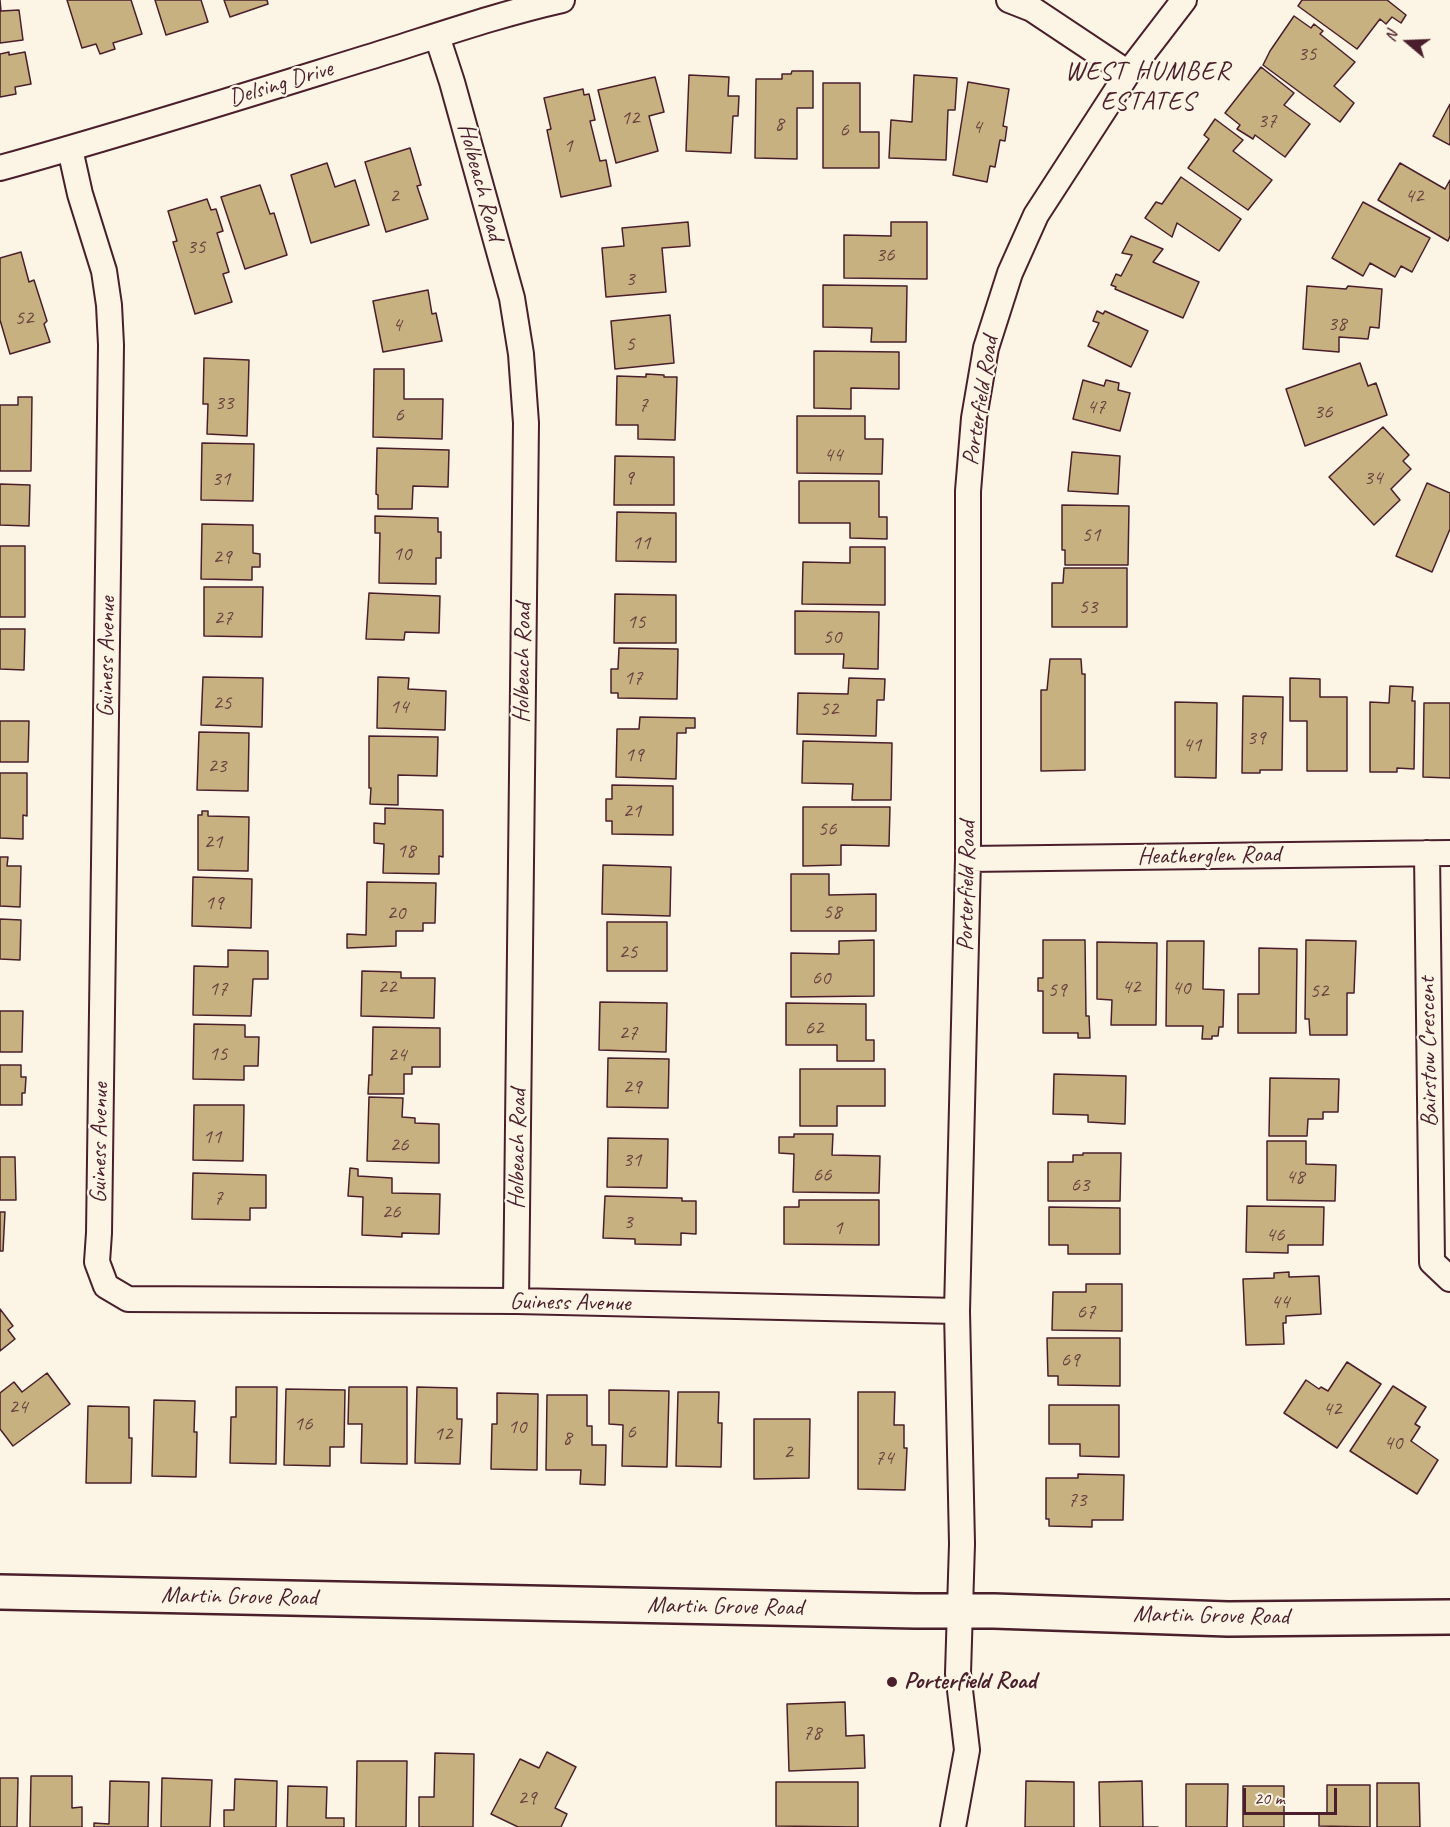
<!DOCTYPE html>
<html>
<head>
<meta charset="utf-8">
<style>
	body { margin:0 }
	#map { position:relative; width:1450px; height:1827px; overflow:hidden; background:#fcf5e5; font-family:Caveat,sans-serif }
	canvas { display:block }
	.north { position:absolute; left:1378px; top:12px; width:60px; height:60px; -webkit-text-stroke:4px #fcf5e5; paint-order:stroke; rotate:289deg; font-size:16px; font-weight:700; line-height:24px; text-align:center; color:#4a1f2b }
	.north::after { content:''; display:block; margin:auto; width:21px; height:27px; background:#4a1f2b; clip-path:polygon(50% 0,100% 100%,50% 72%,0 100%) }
	.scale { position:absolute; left:1243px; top:1788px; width:94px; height:27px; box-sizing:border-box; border:3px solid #4a1f2b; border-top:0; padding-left:8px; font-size:18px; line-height:21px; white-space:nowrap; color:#4a1f2b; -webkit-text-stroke:4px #fcf5e5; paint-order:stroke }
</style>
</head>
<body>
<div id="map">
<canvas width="1450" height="1827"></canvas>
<div class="north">N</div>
<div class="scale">20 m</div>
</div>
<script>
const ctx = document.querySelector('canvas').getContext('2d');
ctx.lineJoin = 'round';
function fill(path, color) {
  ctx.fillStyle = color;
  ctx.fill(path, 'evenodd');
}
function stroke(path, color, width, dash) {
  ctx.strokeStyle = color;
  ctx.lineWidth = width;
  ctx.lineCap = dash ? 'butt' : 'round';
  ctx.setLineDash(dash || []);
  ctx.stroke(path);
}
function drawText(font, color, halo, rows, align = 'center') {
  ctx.font = font + ' Caveat,sans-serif';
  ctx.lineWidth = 4.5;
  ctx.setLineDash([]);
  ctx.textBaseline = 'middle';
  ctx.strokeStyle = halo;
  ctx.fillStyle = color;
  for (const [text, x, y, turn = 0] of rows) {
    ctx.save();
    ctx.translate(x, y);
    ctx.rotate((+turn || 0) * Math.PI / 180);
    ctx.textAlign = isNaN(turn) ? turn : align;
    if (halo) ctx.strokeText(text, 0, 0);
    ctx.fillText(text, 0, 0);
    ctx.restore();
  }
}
const building = new Path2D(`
	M0 0 1 11 19 10 23 40 0 43Z
	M67 0H131L142 34 113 43 115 49 100 54 96 44 82 48Z
	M155 0H201L208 22 166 35Z
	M224 0H267L268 4 230 17Z
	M1302 0H1387L1406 15 1401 23 1392 17 1386 24 1380 19 1357 49 1298 6Z
	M1294 16 1311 28 1314 24 1323 31 1320 34 1355 62 1334 86 1354 103 1340 122 1263 65 1270 51Z
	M9 52V55L25 52 31 84 15 87 16 94 0 97V54Z
	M1261 67 1294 93 1284 105 1310 124 1285 157 1255 135 1253 139 1237 129 1240 125 1225 113Z
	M792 71H813V108H797V159L755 158 756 79H782V74H791Z
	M689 75 729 77 728 96H739L738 116H733L731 153 686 151Z
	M914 75 957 78 955 110H948L946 160 889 158 891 120 912 122Z
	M655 77 664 112 649 116 658 151 616 163 598 90Z
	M968 82 1009 89 1003 126 1007 127 1005 141 1000 140 995 167 990 166 987 182 953 175Z
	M823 83H860V132H879V168H823Z
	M583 89 584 95 589 94 595 120 590 121 600 161 606 160 611 186 561 197 547 130 551 129 544 98Z
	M1450 104V145L1433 136Z
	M1215 119 1243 140 1233 151 1272 180 1248 210 1188 168 1209 139 1204 135Z
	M410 148 421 185 417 186 428 219 386 232 365 162Z
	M327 163 335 187 355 180 369 225 311 243 291 175Z
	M1400 163 1445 189 1450 180V236L1448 241 1378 200Z
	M1181 177 1241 219 1219 251 1177 223 1172 237 1145 218 1156 202 1162 204Z
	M260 185 270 214 274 213 287 255 245 269 221 197Z
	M207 199 211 210 216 209 223 231 217 233 229 272 223 274 232 302 195 314 173 242 177 241 168 211Z
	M1363 202 1430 238 1412 272 1401 266 1395 277 1370 263 1363 276 1332 258Z
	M688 222 690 246 662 248 666 292 606 297 602 248 624 246 622 228Z
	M891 222H927V279L844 278V235L891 236Z
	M1131 236 1163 249 1153 262 1199 282 1183 318 1115 289 1116 287 1111 285 1116 274 1121 276 1132 255 1122 253Z
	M21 252 29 282 34 280 47 321 44 324 50 342 10 354 0 320V258Z
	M823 285 907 286 906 342H871L872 328 823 327Z
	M1307 286 1346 289 1348 286 1382 289 1379 328 1370 327 1368 339 1339 337V352L1303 349Z
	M428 290 432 314 436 313 442 341 383 352 373 301Z
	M1097 311 1103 314 1105 311 1148 331 1131 367 1088 346 1099 323 1093 321Z
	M670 315 674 363 615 369 611 321Z
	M814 351 899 352V389L851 388V409L814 408Z
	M204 358 249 360 247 436 207 434 208 404H203Z
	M1360 363 1368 386 1376 383 1387 415 1305 446 1286 389Z
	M374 369H404V399H443L442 439 373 437Z
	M646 374 664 375V377H677L675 440 638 439V425H616L617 376 646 377Z
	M1083 380 1104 386 1106 380 1119 383 1118 390 1130 393 1120 431 1073 419Z
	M18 397H32L31 471H0V405H18Z
	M797 416H865V439H883L882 474 797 473Z
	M1383 427 1409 455 1403 461 1411 469 1391 489 1400 500 1374 525 1329 477Z
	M202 443 254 444 253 501 201 500Z
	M377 448 449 450 448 487 413 486 412 509H378V495L376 494Z
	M1072 452 1120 456 1118 494 1068 491Z
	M615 456 674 457V505H614Z
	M799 481H879V517H887V539L850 538V523H799Z
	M1427 483 1450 493V529L1432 572 1396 556Z
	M0 484 30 485 29 526 0 525Z
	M1062 505 1129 506 1128 565H1065V550H1062Z
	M617 512 676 513V562L616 561Z
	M375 516 438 518V532H441V558H436V584L379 583 380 533H375Z
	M202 524 253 525V553L260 554V567H252V580L201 579Z
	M0 546H25V617H0Z
	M850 547H885V605L802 604 803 562 850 563Z
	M1064 568H1127V627H1052V583H1063Z
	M204 587H263L262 637 204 636Z
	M369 593 440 596 439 633 405 632 404 640 366 639Z
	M615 594 676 595V643H614Z
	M795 611 879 612 878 669 843 668 844 654H795Z
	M0 629H25L24 670 0 669Z
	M619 648 678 649 677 699 618 698V693H611V669H618Z
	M1050 659H1081L1082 674H1085V770L1041 771V690H1047Z
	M203 677 263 678 262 727 201 725Z
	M378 677 409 678 408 689 446 691 445 730 377 728Z
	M849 678 885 679 884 700H877L876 736 797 734 798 693 848 694Z
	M1290 678 1320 679V697H1347V771H1307V721H1290Z
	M1390 686 1413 687 1412 701H1415L1414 769 1397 768V772H1370V702L1389 703Z
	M1243 696 1283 697 1282 770H1260V773H1242Z
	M1175 702 1217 703 1216 778 1175 777Z
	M1424 703H1450V778L1423 777Z
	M640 717 695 718V728H686V733H677L676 779 616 777 617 729H639Z
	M0 721H29L28 762H0Z
	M199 732 249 733 248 791 197 790Z
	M369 736 438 737 437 776 398 775V805L370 804 371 788H369Z
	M803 741 892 743 891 800H852L853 784 802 783Z
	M0 773H27V816L23 815V839L0 838Z
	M612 785 673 786V835L612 834V821H606V799H612Z
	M803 807H890L889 846 841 845V865L803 866Z
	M385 808 443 810V857L439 856V874L383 873 384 844 374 843V823L385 824Z
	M202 811H208V816L249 817 248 871 198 870V815H202Z
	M0 857H8L7 866H21L20 907 0 906Z
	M603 865 671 867 670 916 602 914Z
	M791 874H829V895L876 894V931H791Z
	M193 877 252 879 251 928 192 926Z
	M367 882 436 883 435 923H423V931H396V946L347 948V934L366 935Z
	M0 919 21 920 20 960 0 959Z
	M607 922H667V971H607Z
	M874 940V996L791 997V953L839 954V941Z
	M1043 940H1085L1086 1016H1089L1090 1038H1078V1033H1043V991H1038V978H1043Z
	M1306 940 1356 941 1354 993H1347V1035H1310L1309 1019H1305Z
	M1167 941H1204L1203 989 1224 990 1223 1027H1219L1218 1036H1212V1039H1202L1203 1026H1166Z
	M1097 942 1157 943 1156 1025H1111L1112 1000 1097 999Z
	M1259 948 1297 949 1296 1033H1238V994H1259Z
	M228 950 268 951V979H253L251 1016 193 1015 194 966 228 967Z
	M362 971 401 972V978H435L434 1018 361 1016Z
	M600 1002 667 1003 666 1052 599 1050Z
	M786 1003 866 1004V1040H874V1061H837V1045H786Z
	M0 1011H23L22 1052H0Z
	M194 1024 245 1025V1037H259L258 1066H244V1080L193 1079Z
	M373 1027 440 1028V1067H412V1074H404V1094H368L369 1075H372Z
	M608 1058 669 1059 668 1108 607 1107Z
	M0 1065H21V1077H26L25 1093H22V1105H0Z
	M800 1069H885V1106H837V1126H800Z
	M1054 1074 1126 1076 1125 1124 1088 1122V1115L1053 1114Z
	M1270 1078 1339 1079 1338 1112H1323V1119H1308L1307 1136H1269Z
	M369 1097 403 1098 402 1117 415 1118V1123L439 1124V1163L367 1161Z
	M194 1105H244L243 1161 193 1160Z
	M794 1134H833L832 1155 880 1156 879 1193 793 1192 794 1154 779 1153V1137H794Z
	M608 1138 668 1139 667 1188 607 1187Z
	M1267 1141H1306V1164L1336 1165 1335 1201 1267 1200Z
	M1083 1153H1121L1120 1201H1048V1162H1073V1155H1083Z
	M0 1157H15L16 1200H0Z
	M350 1168 358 1169V1176L392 1178V1193L440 1194 439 1234 402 1233V1237L362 1235 363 1197 348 1196Z
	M193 1173 266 1175V1208H250V1220L192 1219Z
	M605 1196 682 1198V1201H696V1234L681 1233V1245L635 1244V1239L603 1238Z
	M799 1200H879V1245L784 1244V1207H799Z
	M1247 1206 1324 1207 1323 1245H1288V1253L1246 1252Z
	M1049 1207 1120 1208V1254H1068V1245H1049Z
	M0 1212H5L3 1251H0Z
	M1289 1272V1277L1319 1276 1321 1314 1286 1316V1323H1283L1284 1344 1246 1345 1243 1279 1274 1278V1273Z
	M1086 1284H1122V1331L1052 1330 1053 1292H1086Z
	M0 1309 13 1326 8 1330 15 1339 0 1351Z
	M1047 1338H1120V1386L1058 1385V1376H1048Z
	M1347 1362 1381 1384 1337 1448 1284 1413 1306 1380 1319 1389 1321 1387 1328 1391Z
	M47 1373 70 1404 13 1446 0 1429V1393L14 1382 22 1392Z
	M1393 1386 1426 1407 1415 1424 1420 1427 1411 1441 1438 1460 1417 1494 1350 1451Z
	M236 1387H277L276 1464 230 1463 231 1417H236Z
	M349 1387H407V1464L361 1463 362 1424H348Z
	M417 1387 457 1388V1419H462L460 1464 415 1463Z
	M286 1389 345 1390 344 1447H330V1466L284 1465Z
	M609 1390 669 1391 667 1467 622 1466 623 1425 609 1424Z
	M678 1392H719L718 1423H722L721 1467 676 1466Z
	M858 1392H895L894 1425H904V1448H907L905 1490 858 1489Z
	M497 1393 538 1394 537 1470 491 1469 492 1424H497Z
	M547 1395H587V1426H592V1445H606L605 1485 580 1484 581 1470H546Z
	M154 1400 195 1401 194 1432H197L196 1477 152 1476Z
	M1049 1405H1119V1457L1080 1456V1444H1049Z
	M88 1406 129 1407V1438H132L131 1483H86Z
	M754 1419H810L809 1478 754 1479Z
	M1078 1474 1124 1475 1123 1520H1092V1527L1049 1526V1519H1046V1478H1078Z
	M845 1702 846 1736 864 1735 865 1768 789 1771 787 1704Z
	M547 1752 576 1767 555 1808 567 1814 561 1827H518L491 1814 520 1759 539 1768Z
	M435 1753 474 1754 473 1827H419V1797H434Z
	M357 1761H407L406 1827H356Z
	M31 1776H72V1808L82 1807V1827H30Z
	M0 1778H18L17 1827H0Z
	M162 1778 212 1780 210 1827H161Z
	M235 1779 277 1781 276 1827H224V1810H234Z
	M110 1781 149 1782 148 1827H94V1823L109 1824Z
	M1026 1781 1074 1782V1827H1025Z
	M1142 1781 1143 1827H1158H1100L1099 1782Z
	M776 1782H858V1827L776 1826Z
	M1377 1783H1419L1420 1827H1377Z
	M1186 1784H1228L1227 1827H1186Z
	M1327 1785H1370V1827L1319 1826V1813H1327Z
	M288 1786 327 1787 326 1818H344V1827H287Z
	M1243 1786H1284V1827H1243Z`);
const minor = new Path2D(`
	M1009 0 1032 9 1128 73
	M437 36 452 82 512 298 521 354 526 423 516 1301
	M70 149 80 194 104 271 109 305 111 345 99 1233 97 1262 106 1286 128 1299 516 1301 957 1311
	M0 168C127 133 253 93 379 54 440 35 500 14 562 0
	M1427 853 1432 1262 1450 1279
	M968 859 1450 853
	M953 1827 967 1750 958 1673 962 1544 957 1311 968 859V491L974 418 986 348 1010 273 1036 215 1128 73 1184 0`);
const secondary = new Path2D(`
	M0 1592 915 1611H994L1228 1619 1450 1617`);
const markers = [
	[892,1682,6,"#4a1f2b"]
];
const numberNames = [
	["35",1307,54],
	["12",630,118],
	["37",1267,121],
	["8",779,124],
	["4",977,127],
	["6",844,130],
	["1",568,146],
	["2",394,196],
	["42",1414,196],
	["35",196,247],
	["36",885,255],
	["3",630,279],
	["52",24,318],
	["38",1337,324],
	["4",397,325],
	["5",630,344],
	["33",224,403],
	["7",643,405],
	["47",1096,407],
	["36",1323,412],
	["6",399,415],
	["44",833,455],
	["9",629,478],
	["34",1373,478],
	["31",221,479],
	["51",1091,535],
	["11",641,543],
	["10",402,554],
	["29",222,557],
	["53",1088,607],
	["27",223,618],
	["15",636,622],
	["50",832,637],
	["17",633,678],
	["25",222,703],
	["14",399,707],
	["52",829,709],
	["39",1256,738],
	["41",1192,745],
	["19",634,755],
	["23",217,766],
	["21",632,811],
	["56",827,829],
	["21",213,842],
	["18",406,851],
	["19",214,903],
	["58",832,912],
	["20",396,913],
	["25",628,952],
	["60",821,978],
	["22",387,987],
	["42",1131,987],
	["40",1181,988],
	["17",218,989],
	["59",1057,990],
	["52",1319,991],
	["62",814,1028],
	["27",628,1033],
	["15",218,1054],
	["24",397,1055],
	["29",632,1087],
	["11",212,1137],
	["26",399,1145],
	["31",632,1160],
	["66",822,1175],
	["48",1295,1177],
	["63",1080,1185],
	["7",218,1198],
	["26",391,1212],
	["3",628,1222],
	["1",838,1228],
	["46",1275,1235],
	["44",1280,1302],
	["67",1086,1312],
	["69",1070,1360],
	["24",18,1407],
	["42",1332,1409],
	["16",303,1424],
	["10",517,1427],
	["6",631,1432],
	["12",443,1434],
	["8",567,1438],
	["40",1393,1443],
	["2",788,1452],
	["74",884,1458],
	["73",1077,1500],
	["78",812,1733],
	["29",527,1798]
];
const streetNames = [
	["Delsing Drive",281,84,-17],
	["Holbeach Road",480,182,75],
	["Porterfield Road",981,401,-81],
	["Guiness Avenue",107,657,-89],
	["Holbeach Road",523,663,-89],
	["Heatherglen Road",1209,856,-1],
	["Porterfield Road",967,886,-89],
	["Bairstow Crescent",1429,1052,-91],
	["Guiness Avenue",100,1143,-89],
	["Holbeach Road",518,1149,-89],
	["Guiness Avenue",570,1303,1],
	["Martin Grove Road",239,1597,1],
	["Martin Grove Road",725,1607,1],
	["Martin Grove Road",1211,1616,1]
];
const poiNames = [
	["Porterfield Road",904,1682]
];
const neighbourhoodNames = [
	["WEST HUMBER",1148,72],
	["ESTATES",1148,102]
];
fill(building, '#c8b180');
stroke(building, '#4a1f2b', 1.5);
stroke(minor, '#4a1f2b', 28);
stroke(secondary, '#4a1f2b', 38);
stroke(minor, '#fcf5e5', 24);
stroke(secondary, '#fcf5e5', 33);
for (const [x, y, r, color] of markers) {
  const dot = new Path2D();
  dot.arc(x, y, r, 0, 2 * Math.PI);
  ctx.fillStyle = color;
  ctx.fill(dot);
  stroke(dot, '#fcf5e5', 2);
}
drawText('21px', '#6a4440', null, numberNames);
drawText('24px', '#4a1f2b', '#fcf5e5', streetNames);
drawText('bold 24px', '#4a1f2b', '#fcf5e5', poiNames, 'left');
ctx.letterSpacing = '1.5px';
drawText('26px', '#4a1f2b', '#fcf5e5', neighbourhoodNames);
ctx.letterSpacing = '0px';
</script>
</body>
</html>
